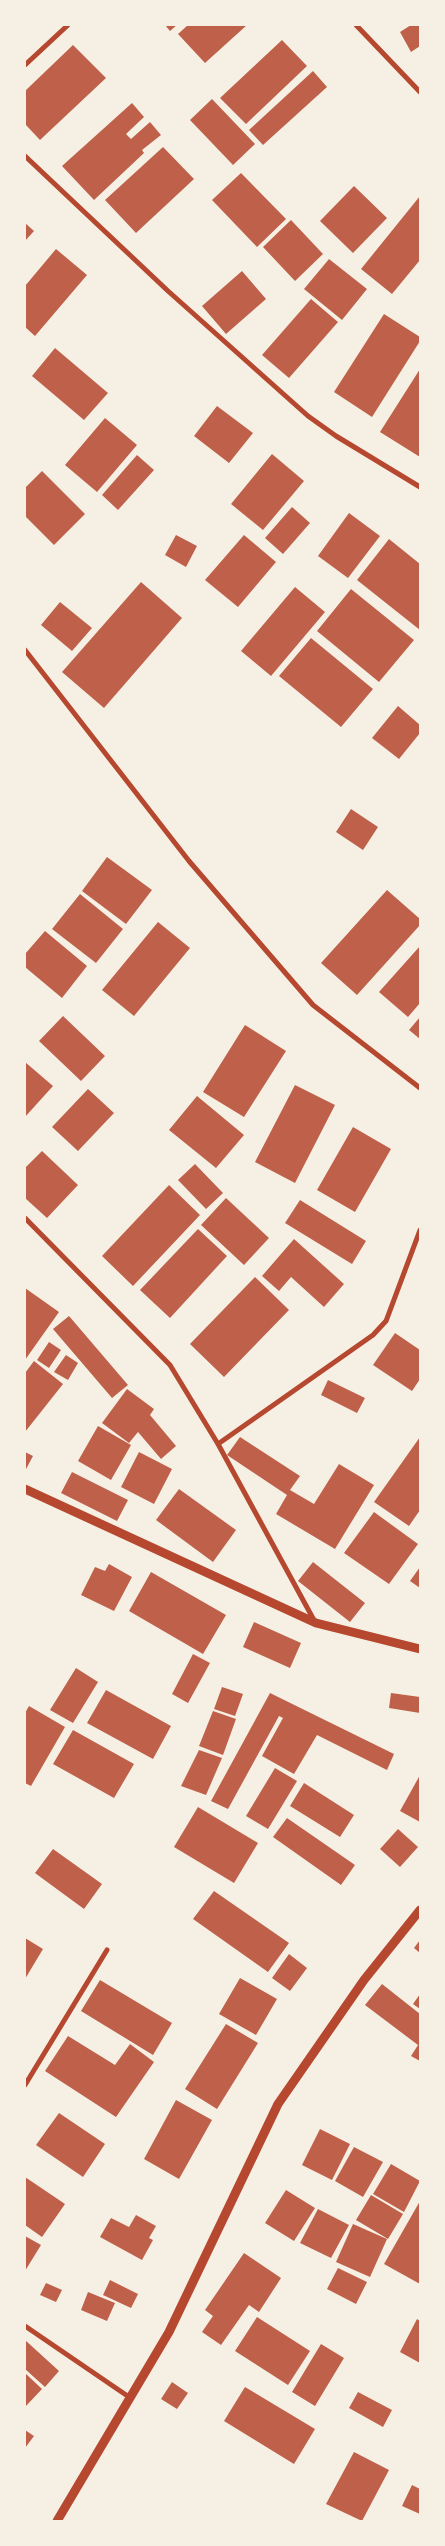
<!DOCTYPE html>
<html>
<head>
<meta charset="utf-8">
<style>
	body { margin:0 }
	#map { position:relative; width:445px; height:2546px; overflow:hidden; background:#f6efe4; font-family:Cabin,sans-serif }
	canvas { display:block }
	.frame { position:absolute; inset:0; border:26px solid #f6efe4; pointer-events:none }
</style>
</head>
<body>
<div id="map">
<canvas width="445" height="2546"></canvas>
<div class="frame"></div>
</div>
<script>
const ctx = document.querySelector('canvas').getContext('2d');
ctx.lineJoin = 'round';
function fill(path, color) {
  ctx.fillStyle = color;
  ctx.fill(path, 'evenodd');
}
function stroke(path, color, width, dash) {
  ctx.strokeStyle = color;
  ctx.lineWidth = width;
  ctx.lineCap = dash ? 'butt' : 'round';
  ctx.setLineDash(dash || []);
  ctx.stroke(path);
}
const building = new Path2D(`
	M165 25H177L170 31Z
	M188 25H247L205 63 178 34Z
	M411 25H420V46L411 52 400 32Z
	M282 40 307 66 246 124 220 98Z
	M73 45 106 78 40 140 25 124V91Z
	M313 71 327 87 263 145 249 130Z
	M212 99 255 144 233 165 190 120Z
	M132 103 144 117 126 134 131 139 150 122 161 135 142 150 144 153 94 200 62 166Z
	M163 147 194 179 136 233 105 200Z
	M241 173 286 219 257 247 212 200Z
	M354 186 387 218 353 253 320 221Z
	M420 196V260L392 294 361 269Z
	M291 220 323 254 295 281 263 247Z
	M25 223 34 231 25 241Z
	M56 249 87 275 35 336 25 327V286Z
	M329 259 367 289 342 320 304 289Z
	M242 271 266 299 226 334 202 306Z
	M311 299 338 322 289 378 262 355Z
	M384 314 420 337V341L372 417 334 392Z
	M55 348 108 393 84 420 32 376Z
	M420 369V457L380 432Z
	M217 406 253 433 229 463 194 436Z
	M105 418 137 445 97 492 65 465Z
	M272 454 304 481 263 530 231 504Z
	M137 455 154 470 118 510 102 495Z
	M42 471 85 514 54 545 25 516V488Z
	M292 507 310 523 283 554 265 538Z
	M349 513 380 536 348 578 318 556Z
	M176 535 197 546 186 567 165 555Z
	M244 535 276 562 238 607 205 580Z
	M389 539 420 564V630L357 580Z
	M141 582 182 618 104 708 62 672Z
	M295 587 325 612 271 676 241 651Z
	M351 589 414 640 379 682 317 631Z
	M60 602 92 628 72 651 41 625Z
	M311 638 373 689 341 727 279 676Z
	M398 706 420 725V733L399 759 372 738Z
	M351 809 378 827 363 850 336 832Z
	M107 857 152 890 126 924 82 891Z
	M387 890 420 919V925L357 995 321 963Z
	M80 894 123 929 96 963 52 929Z
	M158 922 190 948 134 1016 102 990Z
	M45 931 87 966 62 998 25 967V954Z
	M420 946V1003L408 1017 379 992Z
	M63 1016 105 1056 81 1081 39 1041Z
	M420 1017V1039L409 1030Z
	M245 1025 286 1051 244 1117 203 1092Z
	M25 1062 53 1086 25 1117Z
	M295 1085 335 1105 295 1183 255 1162Z
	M88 1089 114 1113 78 1151 52 1127Z
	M197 1096 244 1135 216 1168 169 1130Z
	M353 1127 391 1149 355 1212 317 1190Z
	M42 1151 78 1185 47 1218 25 1198V1168Z
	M195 1164 223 1193 206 1209 178 1180Z
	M169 1185 200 1215 133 1286 102 1256Z
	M226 1198 269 1238 244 1265 201 1225Z
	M300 1200 366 1241 352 1264 285 1223Z
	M198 1229 227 1256 170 1318 140 1290Z
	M294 1239 344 1284 324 1307 291 1277 279 1291 262 1276Z
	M255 1277 289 1310 224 1377 190 1344Z
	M25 1288 59 1312 25 1360Z
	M69 1316 128 1385 112 1398 53 1329Z
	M395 1333 420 1350V1379L412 1391 373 1365Z
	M49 1342 61 1350 49 1368 37 1360Z
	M66 1355 78 1363 68 1380 54 1372Z
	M34 1361 63 1384 25 1432V1373Z
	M328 1380 365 1398 357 1413 321 1395Z
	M127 1389 154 1409 150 1415 176 1446 161 1459 138 1432 129 1443 102 1423Z
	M98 1426 131 1445 111 1480 78 1461Z
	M240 1437 300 1476 290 1490 314 1504 339 1464 374 1485 335 1549 276 1514 287 1495 227 1455Z
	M420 1437V1510L409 1526 374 1502Z
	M25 1452 33 1456 25 1471Z
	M139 1452 172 1469 154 1504 121 1487Z
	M72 1472 128 1500 117 1521 61 1493Z
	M179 1489 236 1530 213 1562 156 1520Z
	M374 1512 418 1544 389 1584 344 1553Z
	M313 1562 365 1603 350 1622 298 1581Z
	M109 1564 132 1577 114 1611 81 1595 95 1567 105 1571Z
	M420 1567V1588L410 1581Z
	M151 1572 226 1615 203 1654 129 1611Z
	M254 1622 301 1643 290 1668 243 1647Z
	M193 1654 210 1663 188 1703 172 1694Z
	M76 1668 98 1682 73 1723 50 1710Z
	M222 1687 243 1694 235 1716 214 1709Z
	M106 1690 171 1726 153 1759 87 1723Z
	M270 1693 394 1754 387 1770 317 1735 294 1774 262 1756 283 1718 279 1716 228 1809 211 1801Z
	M391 1693 420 1697V1713L389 1708Z
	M29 1706 65 1727 31 1786 25 1783V1713Z
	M213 1711 236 1719 223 1755 199 1746Z
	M73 1730 134 1764 114 1798 53 1764Z
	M199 1750 222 1758 206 1795 181 1786Z
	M275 1768 297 1781 268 1829 246 1816Z
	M420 1775V1822L400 1811Z
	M304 1783 354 1815 340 1837 290 1806Z
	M198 1807 258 1843 234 1883 174 1847Z
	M287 1818 355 1865 341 1885 273 1837Z
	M398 1829 418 1847 400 1867 380 1849Z
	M53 1849 102 1884 84 1909 35 1873Z
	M214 1891 289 1943 268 1972 193 1919Z
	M25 1938 43 1949 25 1979Z
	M420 1940V1953L414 1948Z
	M289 1954 307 1968 290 1991 272 1978Z
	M240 1978 277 1999 256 2035 219 2014Z
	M100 1980 172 2023 153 2055 81 2011Z
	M382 1984 420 2014V2061L411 2056 418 2045 365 2005Z
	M420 1994V2009L413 2004Z
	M226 2024 258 2043 217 2109 185 2089Z
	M68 2036 115 2065 130 2044 154 2062 116 2117 45 2071Z
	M176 2100 212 2120 179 2179 144 2159Z
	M59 2113 105 2144 83 2177 36 2145Z
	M320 2129 350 2144 332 2180 302 2165Z
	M354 2147 383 2162 363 2197 335 2181Z
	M391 2164 420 2181 404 2212 373 2194Z
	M25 2177 65 2204 42 2237 25 2225Z
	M286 2190 315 2208 294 2241 265 2223Z
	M371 2195 403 2214 388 2239 356 2220Z
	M420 2201V2284L384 2264Z
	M318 2209 349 2225 331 2258 300 2243Z
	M136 2215 156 2226 149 2238 153 2240 142 2260 100 2237 111 2218 129 2227Z
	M353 2224 387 2239 370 2277 336 2262Z
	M25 2236 41 2245 25 2271Z
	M244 2253 281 2278 259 2312 249 2305 221 2345 202 2332 213 2316 205 2310Z
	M338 2268 367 2282 356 2304 327 2289Z
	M110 2280 138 2294 131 2308 103 2295Z
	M46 2283 62 2290 56 2302 40 2295Z
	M88 2292 115 2303 107 2321 81 2310Z
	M257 2317 310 2351 288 2385 235 2351Z
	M417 2319 420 2321V2363L400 2352Z
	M25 2340 59 2371 45 2387 25 2369Z
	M321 2344 344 2358 315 2406 292 2392Z
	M25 2373 42 2389 25 2407Z
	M172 2382 188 2393 177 2409 161 2399Z
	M245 2387 315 2429 294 2464 224 2421Z
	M358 2392 392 2410 383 2427 349 2408Z
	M25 2430 34 2436 25 2448Z
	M354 2452 389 2470 362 2521 326 2504Z
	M412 2485 420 2489V2514L402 2506Z`);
const minor = new Path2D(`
	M356 25 420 92
	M25 65 68 25
	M25 156 168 291 308 416 336 436 420 487
	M25 650 189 861 313 1005 420 1088
	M25 1218 170 1365 218 1444 315 1622
	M218 1444 373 1335 386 1321 420 1230
	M25 2085 107 1950
	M25 2326 129 2397`);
const tertiary = new Path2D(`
	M25 1489 316 1623 420 1649
	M57 2521 169 2332 278 2104 364 1980 420 1910`);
fill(building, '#bf614a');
stroke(minor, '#b5482f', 5);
stroke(tertiary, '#b5482f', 9);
</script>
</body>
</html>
